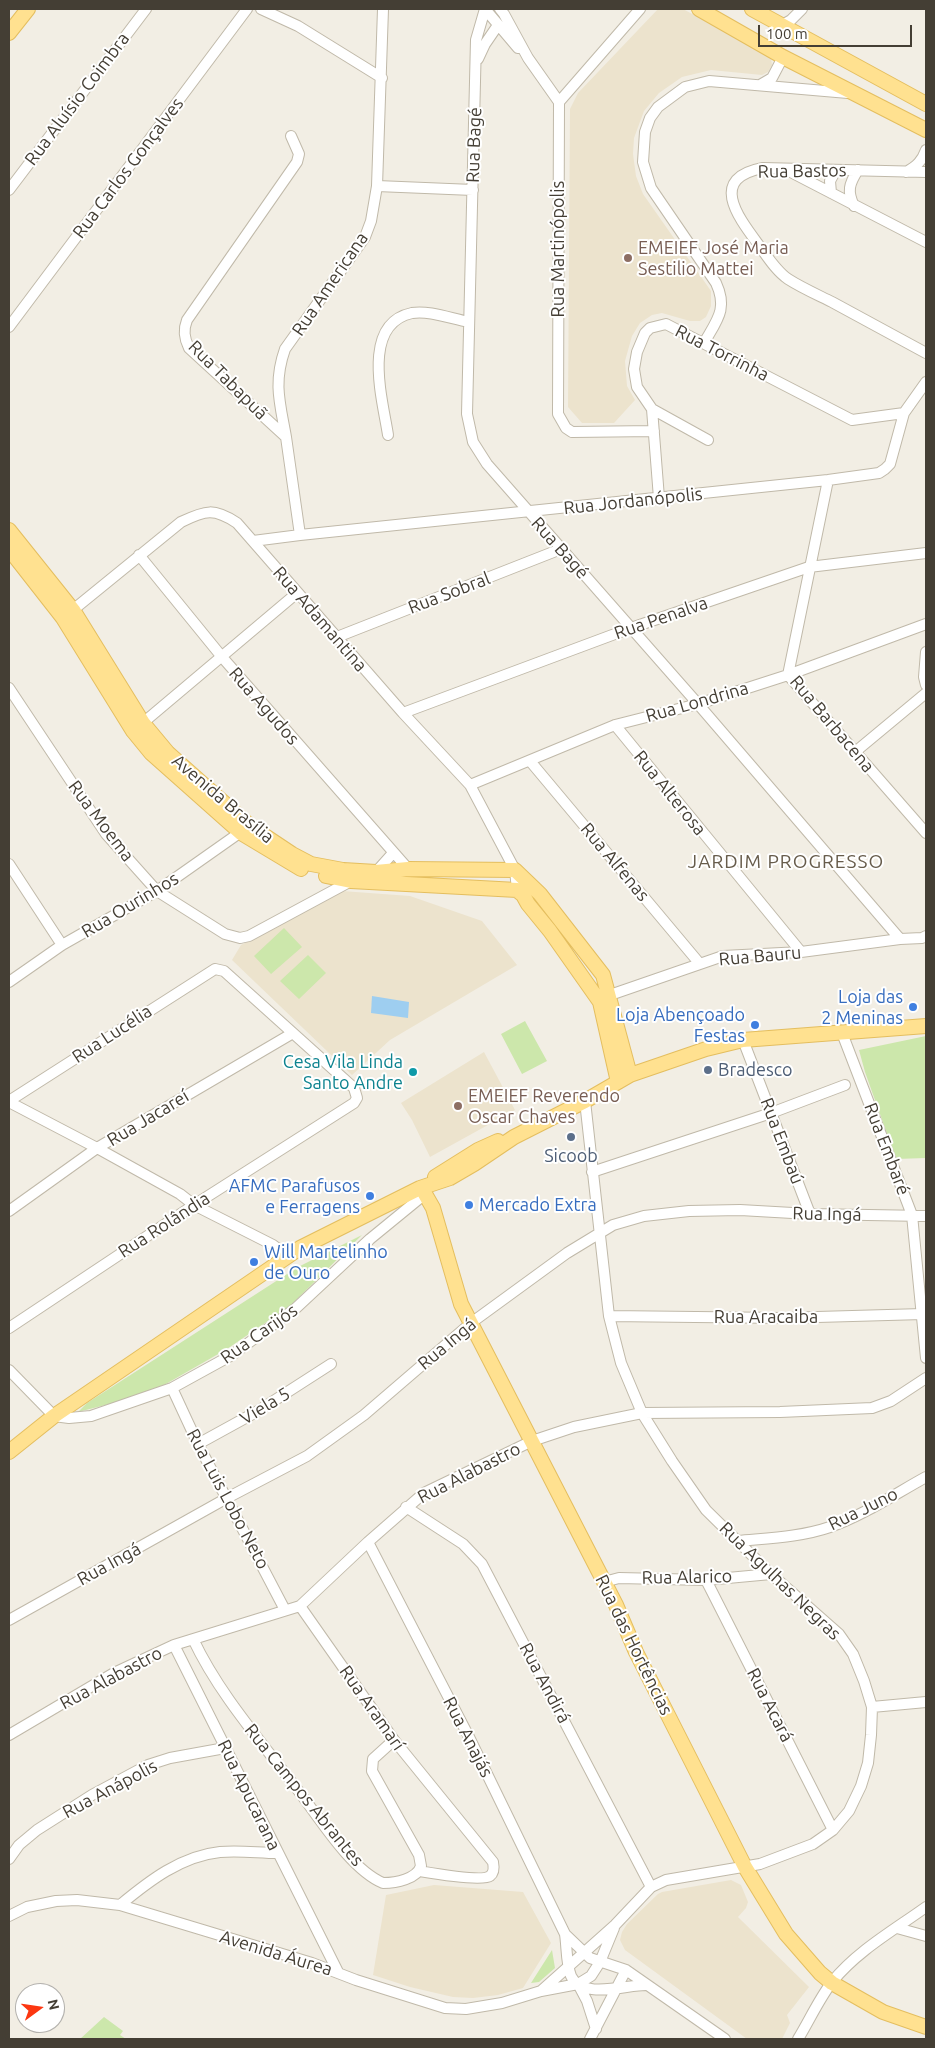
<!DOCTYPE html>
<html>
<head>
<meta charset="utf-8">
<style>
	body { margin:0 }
	#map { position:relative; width:935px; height:2048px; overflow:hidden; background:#f2eee4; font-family:Ubuntu,sans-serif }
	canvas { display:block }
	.frame { position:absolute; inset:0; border:10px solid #443e34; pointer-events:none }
	.north { position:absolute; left:15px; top:1983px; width:50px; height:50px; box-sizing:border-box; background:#fff; border:1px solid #b4b2ae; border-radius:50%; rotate:76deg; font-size:14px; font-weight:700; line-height:20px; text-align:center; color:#443e34 }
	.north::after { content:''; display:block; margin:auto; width:18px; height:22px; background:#fc3711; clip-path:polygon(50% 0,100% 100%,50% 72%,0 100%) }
	.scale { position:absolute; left:758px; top:25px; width:154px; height:22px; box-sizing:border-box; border:2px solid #443e34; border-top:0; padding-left:6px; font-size:15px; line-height:18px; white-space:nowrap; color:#443e34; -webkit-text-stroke:4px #fff; paint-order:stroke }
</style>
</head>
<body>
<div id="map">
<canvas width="935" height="2048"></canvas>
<div class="frame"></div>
<div class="north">N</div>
<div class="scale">100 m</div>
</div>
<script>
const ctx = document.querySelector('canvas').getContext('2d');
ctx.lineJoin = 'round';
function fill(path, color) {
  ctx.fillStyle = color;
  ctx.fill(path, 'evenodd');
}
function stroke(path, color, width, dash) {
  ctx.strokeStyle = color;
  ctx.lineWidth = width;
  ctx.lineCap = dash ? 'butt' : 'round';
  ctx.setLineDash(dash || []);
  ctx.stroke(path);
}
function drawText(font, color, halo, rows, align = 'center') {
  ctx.font = font + ' Ubuntu,sans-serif';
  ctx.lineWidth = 4;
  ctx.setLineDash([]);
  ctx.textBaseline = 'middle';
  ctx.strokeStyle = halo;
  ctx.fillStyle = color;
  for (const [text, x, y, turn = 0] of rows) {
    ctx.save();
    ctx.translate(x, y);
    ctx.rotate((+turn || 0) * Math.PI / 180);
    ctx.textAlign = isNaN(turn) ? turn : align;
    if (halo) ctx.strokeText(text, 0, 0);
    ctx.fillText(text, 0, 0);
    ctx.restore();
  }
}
const education = new Path2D(`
	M658 9H683L767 55 771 58 772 65 768 72 762 75 711 70 682 77 659 93 644 111 634 138 633 154 636 176 643 194 711 291V306L706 317 700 321H690L662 313 652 315 640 323 632 336 625 361 627 386 635 400 614 423H582L568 407 570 109 578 93Z
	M342 891 410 896 482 921 517 965 390 1040 352 1075 232 960 241 945Z
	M484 1052 515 1110 430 1157 412 1120 401 1103Z
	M731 1880 741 1885 748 1902 746 1908 738 1917 809 1987 787 2015 790 2023 782 2039H747L625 1950 620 1940 622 1932 627 1924 658 1894 662 1892Z
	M434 1885 523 1892 551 1943 523 1988 498 1995 473 1998 453 1997 410 1987 373 1975 386 1895Z`);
const green = new Path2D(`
	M284 928 302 947 271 974 254 956Z
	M308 955 326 973 299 999 280 981Z
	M525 1021 547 1061 522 1074 501 1034Z
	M926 1036V1158L896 1159 865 1072 859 1050Z
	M362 1235 290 1306 227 1349 164 1385 121 1401 78 1412 87 1403 298 1267Z
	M552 1950 555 1968 539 1982 531 1983Z
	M104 2017 123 2031 120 2035 126 2039H80Z`);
const water = new Path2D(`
	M372 996 409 1002 408 1018 371 1013Z`);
const minor = new Path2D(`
	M261 9 298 26 382 78
	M485 9 476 40 467 414 473 442 487 464 698 704 900 939
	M485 9 518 48
	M500 9 504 14 528 58 559 102
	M640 9 559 102 558 414 566 428 572 432 654 431
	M782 25 791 20 802 9
	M478 59 485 44 498 25
	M760 85 772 78 783 57
	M291 136 299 154 297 162 187 320C183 330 184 338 189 348L286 437 300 535
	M785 169 926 242
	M906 172C917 166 922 161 926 150
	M926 172 763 168C708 178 738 217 758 244 767 256 776 271 788 279 802 288 818 295 832 302 863 319 895 336 926 353
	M377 186 473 190
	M9 190 146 9
	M831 193 830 181 836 170
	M854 206C847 191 849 184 858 170
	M9 327 247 9
	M704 343C717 320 728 309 716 283L651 188 643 162 645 132 650 118 658 107 685 87 709 81 848 93
	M652 409 708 440
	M388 435C383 401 360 324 412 313 429 310 452 319 469 322
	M286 437C280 403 273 383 285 349L365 237 371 221 377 186 383 9
	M828 480 788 675 926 833
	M659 498 652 409 637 387 634 369 637 352 645 333 650 328 666 324 852 420 904 413
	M253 541 300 535 828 480 879 473 885 469 890 464 904 413 926 382
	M139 555 222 657 410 871
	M68 614 181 522C206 510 214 508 237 523L403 713 470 785 515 870 517 890
	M337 637 561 549
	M926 652 924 677 926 685
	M9 688 106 834 157 891 225 934 240 938 249 936 351 881
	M403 713 631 628 809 567 926 553
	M615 725 801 952
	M138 727 297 593
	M855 752 926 693
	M530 761 700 964
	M470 785 615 725 698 704 788 675 926 624
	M9 864 62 945
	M376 872 393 853
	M9 982 62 945 157 891 245 829
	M604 999 610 995 723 956 801 952 900 939 922 938 926 936
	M842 1033 912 1215 926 1358
	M743 1040 810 1214
	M9 1101 215 969 224 971 354 1088 357 1098 354 1103 194 1205 9 1328
	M9 1102 97 1148 180 1194 194 1205 273 1245 288 1256
	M592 1172 771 1113 845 1085
	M9 1211 97 1148 293 1033
	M609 1316 782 1318 923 1314
	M9 1370 54 1416 69 1418 91 1416 172 1388 232 1355 296 1308 370 1239 425 1194 421 1189
	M172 1388 198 1444 285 1610
	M198 1444 258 1411 331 1364
	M406 1507 463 1544 482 1564 651 1887
	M738 1541C769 1538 801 1537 830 1527 864 1515 895 1494 926 1477
	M368 1542 468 1735 565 1934 590 1958 626 1970 725 2039
	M706 1580 833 1830
	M604 1582 619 1578 706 1580 771 1574
	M300 1606 394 1740 493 1862C494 1867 494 1873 490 1876 482 1882 431 1873 419 1871
	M9 1620 227 1498 307 1456 364 1415 471 1323 567 1253 613 1225 644 1216 689 1211 740 1210 810 1214 926 1216
	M193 1639C219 1694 260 1740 297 1789 319 1817 350 1869 383 1883 396 1883 417 1879 421 1866L419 1855 372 1771 373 1759 394 1740
	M174 1645 338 1972
	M872 1707 926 1702
	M9 1735 114 1673 174 1645 300 1606 368 1542 424 1493 532 1441 574 1427 642 1413 780 1412 872 1408 891 1401 926 1378
	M9 1859 19 1845 37 1830 92 1795 148 1765 170 1758 225 1748
	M120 1905C149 1881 181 1856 220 1852 239 1850 259 1853 278 1853
	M9 1916 27 1907 56 1901 77 1900 120 1905 312 1963 356 1980 445 2008 466 2009 502 2003 541 1991 578 1984 591 1976 600 1962 614 1928
	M897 1928 926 1936
	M565 1934C567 1947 566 1963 571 1976 582 2000 625 1985 646 1985
	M578 1984 587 2001 596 2029
	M541 1991 615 1925 651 1887 666 1880 760 1864 813 1844 833 1830 849 1811 861 1786 868 1763 871 1735 872 1707 864 1681 853 1654 839 1634 771 1574 706 1510 672 1461 642 1413 621 1363 609 1316 585 1101
	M590 2039 626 1970
	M798 2039C809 2021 819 1999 832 1982 857 1951 894 1930 926 1907`);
const major = new Path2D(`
	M699 9 783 57 926 130
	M752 9 926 104
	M9 33 28 9
	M9 530 73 610 143 723 168 753 250 826 292 854 311 864 343 870 376 872 408 869 515 870 540 894 603 975 630 1075
	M9 549 63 618 133 731 151 753 241 833 301 869
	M326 876 351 881 517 890 523 895 528 904 550 931 600 1002 618 1082
	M435 1177 478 1150 498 1141
	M425 1194 433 1208 461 1304 616 1605 636 1652 745 1867 786 1934 820 1973 832 1983 883 2012 926 2027
	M9 1452 54 1416 300 1248 420 1188 450 1178 474 1164 514 1137 585 1101 630 1075 706 1049 743 1040 926 1026`);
const markers = [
	[628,258,5,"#8d6e63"],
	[913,1007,5,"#3f7fe0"],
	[755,1025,5,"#3f7fe0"],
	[708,1070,5,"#5c6f8a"],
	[413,1072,5,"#0f9aa8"],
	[458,1106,5,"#8d6e63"],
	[571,1137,5,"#5c6f8a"],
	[370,1196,5,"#3f7fe0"],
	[469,1205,5,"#3f7fe0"],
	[254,1262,5,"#3f7fe0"]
];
const streetNames = [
	["Rua Aluísio Coimbra",77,99,-53],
	["Rua Bagé",474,145,-88],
	["Rua Carlos Gonçalves",128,168,-53],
	["Rua Bastos",802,171,-1],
	["Rua Martinópolis",558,249,-90],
	["Rua Americana",330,284,-56],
	["Rua Torrinha",722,353,27],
	["Rua Tabapuã",228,380,45],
	["Rua Jordanópolis",633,501,-6],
	["Rua Bagé",560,548,48],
	["Rua Sobral",449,593,-21],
	["Rua Penalva",661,618,-19],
	["Rua Adamantina",320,619,49],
	["Rua Londrina",697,702,-16],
	["Rua Agudos",264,706,49],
	["Rua Barbacena",832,724,50],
	["Rua Alterosa",670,793,51],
	["Avenida Brasília",223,799,40],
	["Rua Moema",101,821,53],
	["Rua Alfenas",615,862,50],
	["Rua Ourinhos",130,905,-31],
	["Rua Bauru",760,956,-5],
	["Rua Lucélia",112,1034,-33],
	["Rua Jacareí",148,1118,-31],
	["Rua Embaú",782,1141,69],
	["Rua Embaré",887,1149,69],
	["Rua Ingá",827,1214,1],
	["Rua Rolândia",164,1225,-33],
	["Rua Aracaiba",766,1317],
	["Rua Carijós",259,1334,-35],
	["Rua Ingá",447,1344,-40],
	["Viela 5",265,1406,-31],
	["Rua Alabastro",469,1473,-27],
	["Rua Luis Lobo Neto",228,1499,62],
	["Rua Juno",863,1509,-26],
	["Rua Ingá",109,1564,-29],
	["Rua Alarico",687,1577,-1],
	["Rua Agulhas Negras",780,1581,44],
	["Rua das Hortências",634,1645,64],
	["Rua Alabastro",111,1678,-28],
	["Rua Andirá",545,1683,62],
	["Rua Acará",770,1705,63],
	["Rua Aramarí",372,1708,55],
	["Rua Anajás",468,1737,63],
	["Rua Anápolis",110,1789,-28],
	["Rua Apucarana",249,1795,64],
	["Rua Campos Abrantes",304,1795,51],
	["Avenida Áurea",276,1953,17]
];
const educationNames = [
	["EMEIEF José Maria",638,248],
	["Sestilio Mattei",638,269],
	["EMEIEF Reverendo",468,1096],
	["Oscar Chaves",468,1117]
];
const shopNames = [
	["Loja das",903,997],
	["2 Meninas",903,1018],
	["Loja Abençoado",745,1015],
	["Festas",745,1036],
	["AFMC Parafusos",360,1186],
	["e Ferragens",360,1207],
	["Mercado Extra",479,1205,"left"],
	["Will Martelinho",264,1252,"left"],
	["de Ouro",264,1273,"left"]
];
const cultureNames = [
	["Cesa Vila Linda",403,1062],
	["Santo Andre",403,1083]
];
const serviceNames = [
	["Bradesco",718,1070],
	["Sicoob",571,1156,"center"]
];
const neighbourhoodNames = [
	["JARDIM PROGRESSO",786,862]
];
fill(education, '#ece3cd');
fill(green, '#cce7ab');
fill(water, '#9ecef0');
stroke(minor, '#c0b9a9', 12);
stroke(major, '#e4be5f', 16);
stroke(minor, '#fff', 10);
stroke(major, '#ffe190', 14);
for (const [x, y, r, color] of markers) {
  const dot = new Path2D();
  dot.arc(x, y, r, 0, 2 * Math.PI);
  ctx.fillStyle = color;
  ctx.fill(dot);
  stroke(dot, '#fff', 2);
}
drawText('18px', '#443e34', '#fff', streetNames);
drawText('18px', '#785e54', '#fff', educationNames, 'left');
drawText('18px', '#366cbe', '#fff', shopNames, 'right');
drawText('18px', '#0d838f', '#fff', cultureNames, 'right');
drawText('18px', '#4e5e75', '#fff', serviceNames, 'left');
ctx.letterSpacing = '1px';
drawText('19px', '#675c4b', '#fff', neighbourhoodNames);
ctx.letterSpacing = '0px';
</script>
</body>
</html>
